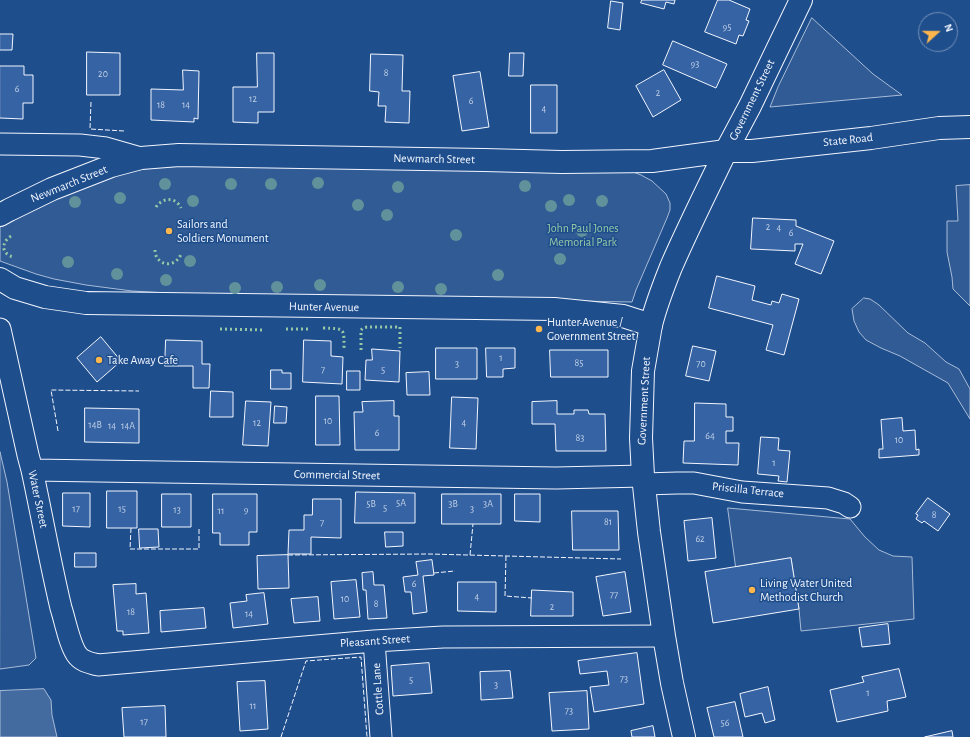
<!DOCTYPE html>
<html>
<head>
<meta charset="utf-8">
<style>
	body { margin:0 }
	#map { position:relative; width:970px; height:737px; overflow:hidden; background:#1f4e8c; font-family:"Alegreya Sans",sans-serif }
	canvas { display:block }
	.north { position:absolute; left:918px; top:12px; width:40px; height:40px; box-sizing:border-box; background:#1f4e8c; border:1px solid #7391ba; border-radius:50%; rotate:69deg; font-size:11px; font-weight:700; line-height:16px; text-align:center; color:#f2f6ff }
	.north::after { content:''; display:block; margin:auto; width:14px; height:18px; background:#ffb74d; clip-path:polygon(50% 0,100% 100%,50% 72%,0 100%) }
</style>
</head>
<body>
<div id="map">
<canvas width="970" height="737"></canvas>
<div class="north">N</div>
</div>
<script>
const ctx = document.querySelector('canvas').getContext('2d');
ctx.lineJoin = 'round';
function fill(path, color) {
  ctx.fillStyle = color;
  ctx.fill(path, 'evenodd');
}
function stroke(path, color, width, dash) {
  ctx.strokeStyle = color;
  ctx.lineWidth = width;
  ctx.lineCap = dash ? 'butt' : 'round';
  ctx.setLineDash(dash || []);
  ctx.stroke(path);
}
function drawText(font, color, halo, rows, align = 'center') {
  ctx.font = font + ' "Alegreya Sans",sans-serif';
  ctx.lineWidth = 3;
  ctx.setLineDash([]);
  ctx.textBaseline = 'middle';
  ctx.strokeStyle = halo;
  ctx.fillStyle = color;
  for (const [text, x, y, turn = 0] of rows) {
    ctx.save();
    ctx.translate(x, y);
    ctx.rotate((+turn || 0) * Math.PI / 180);
    ctx.textAlign = isNaN(turn) ? turn : align;
    if (halo) ctx.strokeText(text, 0, 0);
    ctx.fillText(text, 0, 0);
    ctx.restore();
  }
}
const built = new Path2D(`
	M812 18 873 74 902 95 770 107 778 87Z
	M218 165 631 171 641 175 652 181 666 194 670 203V210L667 218 636 290 632 302 186 294 132 291 86 285 54 279 36 274 0 261V227L31 209 114 176 143 169 166 167Z
	M970 185V306L953 289 952 277 947 252V221H958L956 186Z
	M864 298 870 299 879 305 908 333 925 343 946 362 959 369 970 389V419L948 383 900 356 881 348 866 340 859 332 854 321 852 309Z
	M0 452 7 482 36 658 29 665 0 669Z
	M728 508 850 519 865 537 879 550 893 556 912 557 914 619 801 631 799 609 791 558 736 567Z`);
const water = new Path2D(`
	M44 689 51 700 52 715 57 737H0V691Z`);
const building = new Path2D(`
	M642 0H675L674 4 666 2 664 9 641 3Z
	M718 0H729L750 9 746 20 749 21 743 36 739 35 736 44 705 32Z
	M611 1 623 3 620 30 608 28Z
	M0 34H13L12 50H0Z
	M673 41 727 64 716 88 663 65Z
	M87 52 120 53V95H87Z
	M257 53H274V112H258V123L233 122V87H257Z
	M510 53H524L523 76H509Z
	M371 54 403 55 402 91H410L409 123 385 122 386 106H378L379 92 370 91Z
	M0 66H24V75H33V103H23V119L0 118Z
	M183 70 199 71 198 119 194 118V122L151 120V89L183 90Z
	M664 70 681 100 653 117 636 86Z
	M480 72 489 127 462 131 453 76Z
	M531 85H557V133H531Z
	M753 218 796 220V226L834 241 821 274 795 264 803 244H795V251L751 249Z
	M717 276 755 286 752 300 771 305 772 301 779 303 782 294 799 299 784 355 766 350 773 325 709 308Z
	M101 337 121 361 97 382 77 358Z
	M166 340 202 341V364H210L209 388H193V366H165Z
	M304 340 331 341V356L343 357 342 384 303 382Z
	M693 346 716 351 709 381 686 376Z
	M436 348H477V379H436Z
	M486 348H515V368L503 369V377H487Z
	M372 349 400 351 399 382 365 380 366 360H372Z
	M550 350H608V377H551Z
	M271 370H282V373H291V389H271Z
	M347 371H360V390H347Z
	M429 372 430 395H407L406 373Z
	M211 391 233 392V417H210Z
	M316 396H339L340 445H316Z
	M452 397 478 398 476 449 450 448Z
	M246 401 271 402 268 446 243 445Z
	M394 401V416H399V450H355L354 412H363L362 402Z
	M557 401V414H574V410H588L589 414H605L606 451H556L555 424H532V402Z
	M695 403 726 404V417H733V431H726V443H739L738 465 683 463 684 441H694Z
	M275 406 287 407 286 423H274Z
	M85 408 139 409V443L85 442Z
	M902 418 903 431 915 430 916 450 919 449V455L879 458V449H883L881 420Z
	M761 437 779 438 778 450 790 451 787 482 778 481 779 476 758 474Z
	M107 491H137V528H107Z
	M356 492 415 493V523H355Z
	M63 493H90V527L63 526Z
	M162 494H191V527H162Z
	M213 494H257V532H249V545H220V533H213Z
	M442 494H501V524H442Z
	M515 494H540V522L515 521Z
	M928 498 950 514 938 531 924 521 922 523 916 519 918 515 916 514Z
	M313 499H341V538L311 537V554H288L289 530H304V515H312Z
	M572 511H618L619 550H573Z
	M712 518 716 558 688 561 684 521Z
	M139 529H158L159 547 140 548Z
	M385 532H403V546L386 547Z
	M75 553H96V567H75Z
	M288 555 289 588 258 589 257 556Z
	M791 558 799 609 713 623 705 572Z
	M432 560 434 575 423 576 427 612 413 614 411 592H405L403 577 418 575 416 562Z
	M373 572 374 585H384L387 618 368 619 366 590H363L362 573Z
	M625 572 631 612 603 616 596 577Z
	M356 580 360 617 334 619 331 582Z
	M458 582H496V612L458 611Z
	M136 584V594L146 593 149 633 123 635V631H117L113 585Z
	M532 590 573 592V616H531Z
	M264 593 268 624 233 628 230 603 247 601 246 595Z
	M318 597 320 621 294 623 291 599Z
	M204 608 206 628 161 632 160 611Z
	M888 624 890 644 862 647 859 628Z
	M637 653 644 704 594 712 590 687 609 685 607 671 580 674 578 661Z
	M429 663 432 693 393 696 391 666Z
	M899 669 906 697 887 701 888 711 837 722 830 690 864 682 862 677Z
	M510 671 513 698 481 700 480 672Z
	M265 681 268 729 240 731 237 682Z
	M768 687 775 720 765 723 762 713 745 717 740 694Z
	M587 691 589 729 552 731 549 693Z
	M735 702 743 737H714L707 708Z
	M165 706 166 737H124L122 708Z
	M653 726 655 737H632L631 731Z
	M952 731 953 737H925Z`);
const minor = new Path2D(`
	M0 144 80 145 106 148 141 158
	M0 329 28 455 32 470C42 516 50 562 61 608 65 620 70 647 78 656 83 662 91 663 98 665L374 641 443 637 664 636
	M32 470 556 478 643 476
	M644 484 677 483H694L742 492 828 498 844 503 850 507
	M374 641 381 737`);
const tertiary = new Path2D(`
	M726 151 750 106 801 0
	M651 325 643 371 641 438 643 476 649 532 664 636 672 683 684 737`);
const primary = new Path2D(`
	M0 215 9 210 52 189 111 166 141 158 179 155 484 160 562 162 652 161 726 151H752L871 138 939 128 970 127
	M0 279 15 288 45 297 86 303 554 309 623 316 651 325C656 305 663 287 671 267 688 228 707 190 726 151`);
const hedge = new Path2D(`
	M156 207C163 197 176 197 181 208
	M11 236C0 243 2 255 14 257
	M155 250C155 253 156 257 158 259 166 268 178 263 181 254
	M323 328C345 329 344 327 344 349
	M220 329 264 330
	M286 329H308
	M361 350V330L363 328 367 327H400V348`);
const fence = new Path2D(`
	M91 102 90 129 124 131
	M58 431 51 390 139 391
	M131 528 130 549H199V527
	M288 555 429 554 621 559
	M470 555 473 524
	M506 556 505 596 532 598
	M434 573 455 571
	M281 737 306 661 361 657 367 737`);
const trees = [
	[318,183],
	[165,184],
	[231,184],
	[271,184],
	[525,186],
	[398,187],
	[120,198],
	[569,200],
	[193,201],
	[602,201],
	[75,202],
	[358,205],
	[551,206],
	[387,215],
	[582,231],
	[456,235],
	[560,259],
	[190,261],
	[68,262],
	[117,274],
	[498,275],
	[166,280],
	[320,285],
	[277,287],
	[398,287],
	[235,288],
	[441,289]
];
const markers = [
	[169,231,4,"#ffb74d"],
	[539,329,4,"#ffb74d"],
	[99,360,4,"#ffb74d"],
	[752,590,4,"#ffb74d"]
];
const numberNames = [
	["95",727,27],
	["93",695,64],
	["8",386,73],
	["20",103,74],
	["6",17,89],
	["2",658,93],
	["12",253,99],
	["6",471,101],
	["18",161,105],
	["14",186,105],
	["4",544,109],
	["2",768,227],
	["4",779,228],
	["6",791,233],
	["1",501,358],
	["85",579,363],
	["3",457,364],
	["70",701,364],
	["7",323,370],
	["5",383,370],
	["10",328,421],
	["12",257,423],
	["4",464,423],
	["14B",95,425],
	["14",112,426],
	["14A",128,426],
	["6",377,433],
	["64",710,436],
	["83",580,438],
	["10",899,440],
	["1",774,463],
	["5A",401,503],
	["5B",371,504],
	["3B",453,504],
	["3A",488,504],
	["5",385,508],
	["17",76,509],
	["15",122,509],
	["3",472,509],
	["13",177,510],
	["9",246,510],
	["11",221,511],
	["8",934,515],
	["81",608,522],
	["7",322,523],
	["62",700,539],
	["6",414,584],
	["77",614,595],
	["4",477,597],
	["10",345,599],
	["8",376,604],
	["2",552,607],
	["18",131,612],
	["14",249,614],
	["73",624,679],
	["5",411,680],
	["3",496,685],
	["1",868,693],
	["11",253,706],
	["73",569,711],
	["17",144,722],
	["56",725,723]
];
const streetNames = [
	["Government Street",752,100,-64],
	["State Road",848,140,-6],
	["Newmarch Street",434,159,1],
	["Newmarch Street",69,184,-22],
	["Hunter Avenue",324,307,1],
	["Government Street",644,401,-87],
	["Commercial Street",337,475,1],
	["Priscilla Terrace",748,490,6],
	["Water Street",38,499,78],
	["Pleasant Street",375,641,-4],
	["Cottle Lane",378,689,-94]
];
const poiNames = [
	["Sailors and",177,224],
	["Soldiers Monument",177,238],
	["Hunter Avenue /",547,322],
	["Government Street",547,336],
	["Take Away Cafe",107,360],
	["Living Water United",760,583],
	["Methodist Church",760,597]
];
const parkNames = [
	["John Paul Jones",583,228],
	["Memorial Park",583,242]
];
fill(built, '#305b95');
stroke(built, '#a8bbd7', 1);
fill(water, '#446ba0');
stroke(water, '#a8bbd7', 1);
fill(building, '#3563a3');
stroke(building, '#f2f6ff', 1);
stroke(minor, '#f2f6ff', 23);
stroke(tertiary, '#f2f6ff', 24);
stroke(primary, '#f2f6ff', 24);
stroke(minor, '#1f4e8c', 21);
stroke(tertiary, '#1f4e8c', 22);
stroke(primary, '#1f4e8c', 22);
stroke(hedge, '#97c8a6', 3, [2, 3]);
stroke(fence, '#f2f6ff', 1, [5, 2]);
ctx.fillStyle = '#61919a';
for (const [x, y] of trees) {
  ctx.beginPath();
  ctx.arc(x, y, 6, 0, 2 * Math.PI);
  ctx.fill();
}
for (const [x, y, r, color] of markers) {
  const dot = new Path2D();
  dot.arc(x, y, r, 0, 2 * Math.PI);
  ctx.fillStyle = color;
  ctx.fill(dot);
  stroke(dot, '#1f4e8c', 1.5);
}
drawText('10px', '#c3d1e8', null, numberNames);
drawText('12px', '#f2f6ff', '#1f4e8c', streetNames);
drawText('12px', '#f2f6ff', '#1f4e8c', poiNames, 'left');
drawText('12px', '#97c8a6', '#1f4e8c', parkNames);
</script>
</body>
</html>
